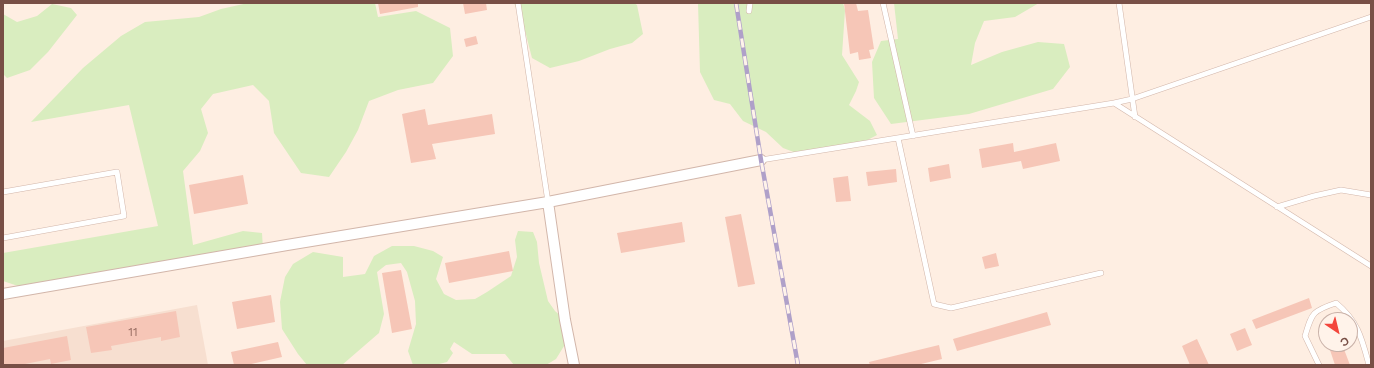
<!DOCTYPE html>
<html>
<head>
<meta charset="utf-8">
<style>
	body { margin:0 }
	#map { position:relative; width:1374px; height:368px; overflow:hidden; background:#feeee2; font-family:"Work Sans",sans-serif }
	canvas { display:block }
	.frame { position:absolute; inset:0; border:4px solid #784f46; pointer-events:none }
	.north { position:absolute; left:1318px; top:312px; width:40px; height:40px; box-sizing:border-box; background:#fff3ea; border:1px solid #c9b1a8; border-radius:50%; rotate:145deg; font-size:11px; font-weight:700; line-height:16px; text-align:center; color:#784f46 }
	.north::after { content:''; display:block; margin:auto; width:14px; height:18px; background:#f3463c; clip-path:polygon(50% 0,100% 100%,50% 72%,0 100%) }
</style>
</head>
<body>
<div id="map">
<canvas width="1374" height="368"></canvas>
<div class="frame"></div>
<div class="north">С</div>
</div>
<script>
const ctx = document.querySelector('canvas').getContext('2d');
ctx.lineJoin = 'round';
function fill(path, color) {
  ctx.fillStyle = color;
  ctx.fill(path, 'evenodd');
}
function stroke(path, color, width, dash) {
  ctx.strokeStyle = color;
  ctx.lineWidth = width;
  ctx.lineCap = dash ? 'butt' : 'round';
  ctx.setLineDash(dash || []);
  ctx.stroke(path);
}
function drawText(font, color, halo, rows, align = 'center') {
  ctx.font = font + ' "Work Sans",sans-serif';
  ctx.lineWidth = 3;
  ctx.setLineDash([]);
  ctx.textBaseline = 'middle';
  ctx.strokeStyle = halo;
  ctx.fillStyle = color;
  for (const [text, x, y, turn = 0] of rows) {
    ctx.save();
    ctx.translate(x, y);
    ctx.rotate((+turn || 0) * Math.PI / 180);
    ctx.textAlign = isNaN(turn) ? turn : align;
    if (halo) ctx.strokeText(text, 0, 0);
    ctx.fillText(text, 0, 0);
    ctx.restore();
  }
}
const residential = new Path2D(`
	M197 305 208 365H3V341Z`);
const green = new Path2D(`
	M248 3H375L378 17 416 11 450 28 453 56 433 83 398 90 369 101 358 130 346 152 329 177 301 173 274 133 269 101 253 85 213 94 201 109 208 133 200 151 183 171 193 245 243 231 262 233 263 249 164 267 18 286 3 281V253L158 226 129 105 31 122 83 68 121 36 145 22 199 17 221 9Z
	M514 3 605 4 634 3 637 5 643 34 632 43 610 49 579 61 550 68 532 58 523 23Z
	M698 3H843L845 10 842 55 859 82 856 91 849 105 870 121 877 135 858 145 799 154 783 148 766 132 743 121 730 104 714 100 700 72Z
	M894 3H1039L1015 17 984 21 975 43 971 65 1002 52 1038 42 1064 44 1070 67 1053 89 969 114 891 124 874 98 872 62 881 41 898 39Z
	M52 4 71 8 77 15 48 52 30 70 7 78 3 74V14L17 22 37 16Z
	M518 231 533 232 537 242 539 263 548 301 555 311 565 320 569 338 556 359 546 365H514L505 354H472L454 342 450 349 453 353 447 362 435 365H413L408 351 416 324 415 301 407 272 401 263 386 265 377 272 384 314 379 333 342 365H307L298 354 282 329 280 302 285 277 293 264 313 252 343 257V277L365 274 374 256 392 246H414L433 251 443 257 436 279 444 294 456 300 475 299 487 292 511 276 517 257 515 240Z`);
const building = new Path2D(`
	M378 3H418V7L380 14Z
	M463 3H486L487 10 465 14Z
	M844 3H856L858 11 868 10 874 49 869 50 871 58 859 60 858 52 850 54Z
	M476 36 478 44 466 47 464 39Z
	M425 109 428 125 492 114 495 134 432 144 436 159 411 163 402 114Z
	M1013 143 1014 152 1056 143 1060 161 1023 169 1021 161 982 168 979 149Z
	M949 164 951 178 930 182 928 168Z
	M896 169 897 182 868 186 866 172Z
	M243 175 248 204 194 214 189 185Z
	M848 176 851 201 836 202 833 178Z
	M741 214 755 284 738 287 725 217Z
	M682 222 685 242 621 253 617 233Z
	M509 251 513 271 449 283 445 263Z
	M996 253 999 266 985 269 982 257Z
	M401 270 412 329 392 333 382 273Z
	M271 295 275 322 237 329 232 302Z
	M1309 298 1312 308 1256 329 1252 320Z
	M176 311 180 337 161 341V337L111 346 112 350 91 353 86 327Z
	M1047 312 1051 325 957 351 953 339Z
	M1245 328 1252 345 1237 351 1230 334Z
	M67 336 71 360 51 364 50 359 20 365H3V348Z
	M1197 339 1209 365H1190L1182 346Z
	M278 342 282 357 247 365H234L231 352Z
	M1328 344H1342L1350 365H1335Z
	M939 345 942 359 917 365H870L869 362Z`);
const service = new Path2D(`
	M518 3 548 202
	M883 3 913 136
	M1119 3 1135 117
	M749 11 750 3
	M1114 103 1132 99 1371 17
	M898 138 934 304 951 308 1101 273
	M761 160 1114 103 1371 266
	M3 192 117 172 124 216 3 238
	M1277 207 1314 196 1341 190 1371 195
	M1319 365 1305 336C1312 313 1312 311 1336 303 1358 321 1362 339 1369 365`);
const minor = new Path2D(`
	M548 202 565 320 574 365
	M3 294 287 245 548 202 761 160`);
const rail = new Path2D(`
	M736 3 761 160 798 365`);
const numberNames = [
	["11",133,332]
];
fill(residential, '#f7dfd0');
fill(green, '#d9edbf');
fill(building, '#f6c6b7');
stroke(service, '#d2b6aa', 6);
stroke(minor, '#d2b6aa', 12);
stroke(service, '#fff', 5);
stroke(minor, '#fff', 10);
stroke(rail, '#afa0c9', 4.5);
stroke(rail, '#fff3ea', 3, [9]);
drawText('12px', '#986d62', null, numberNames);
</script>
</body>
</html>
